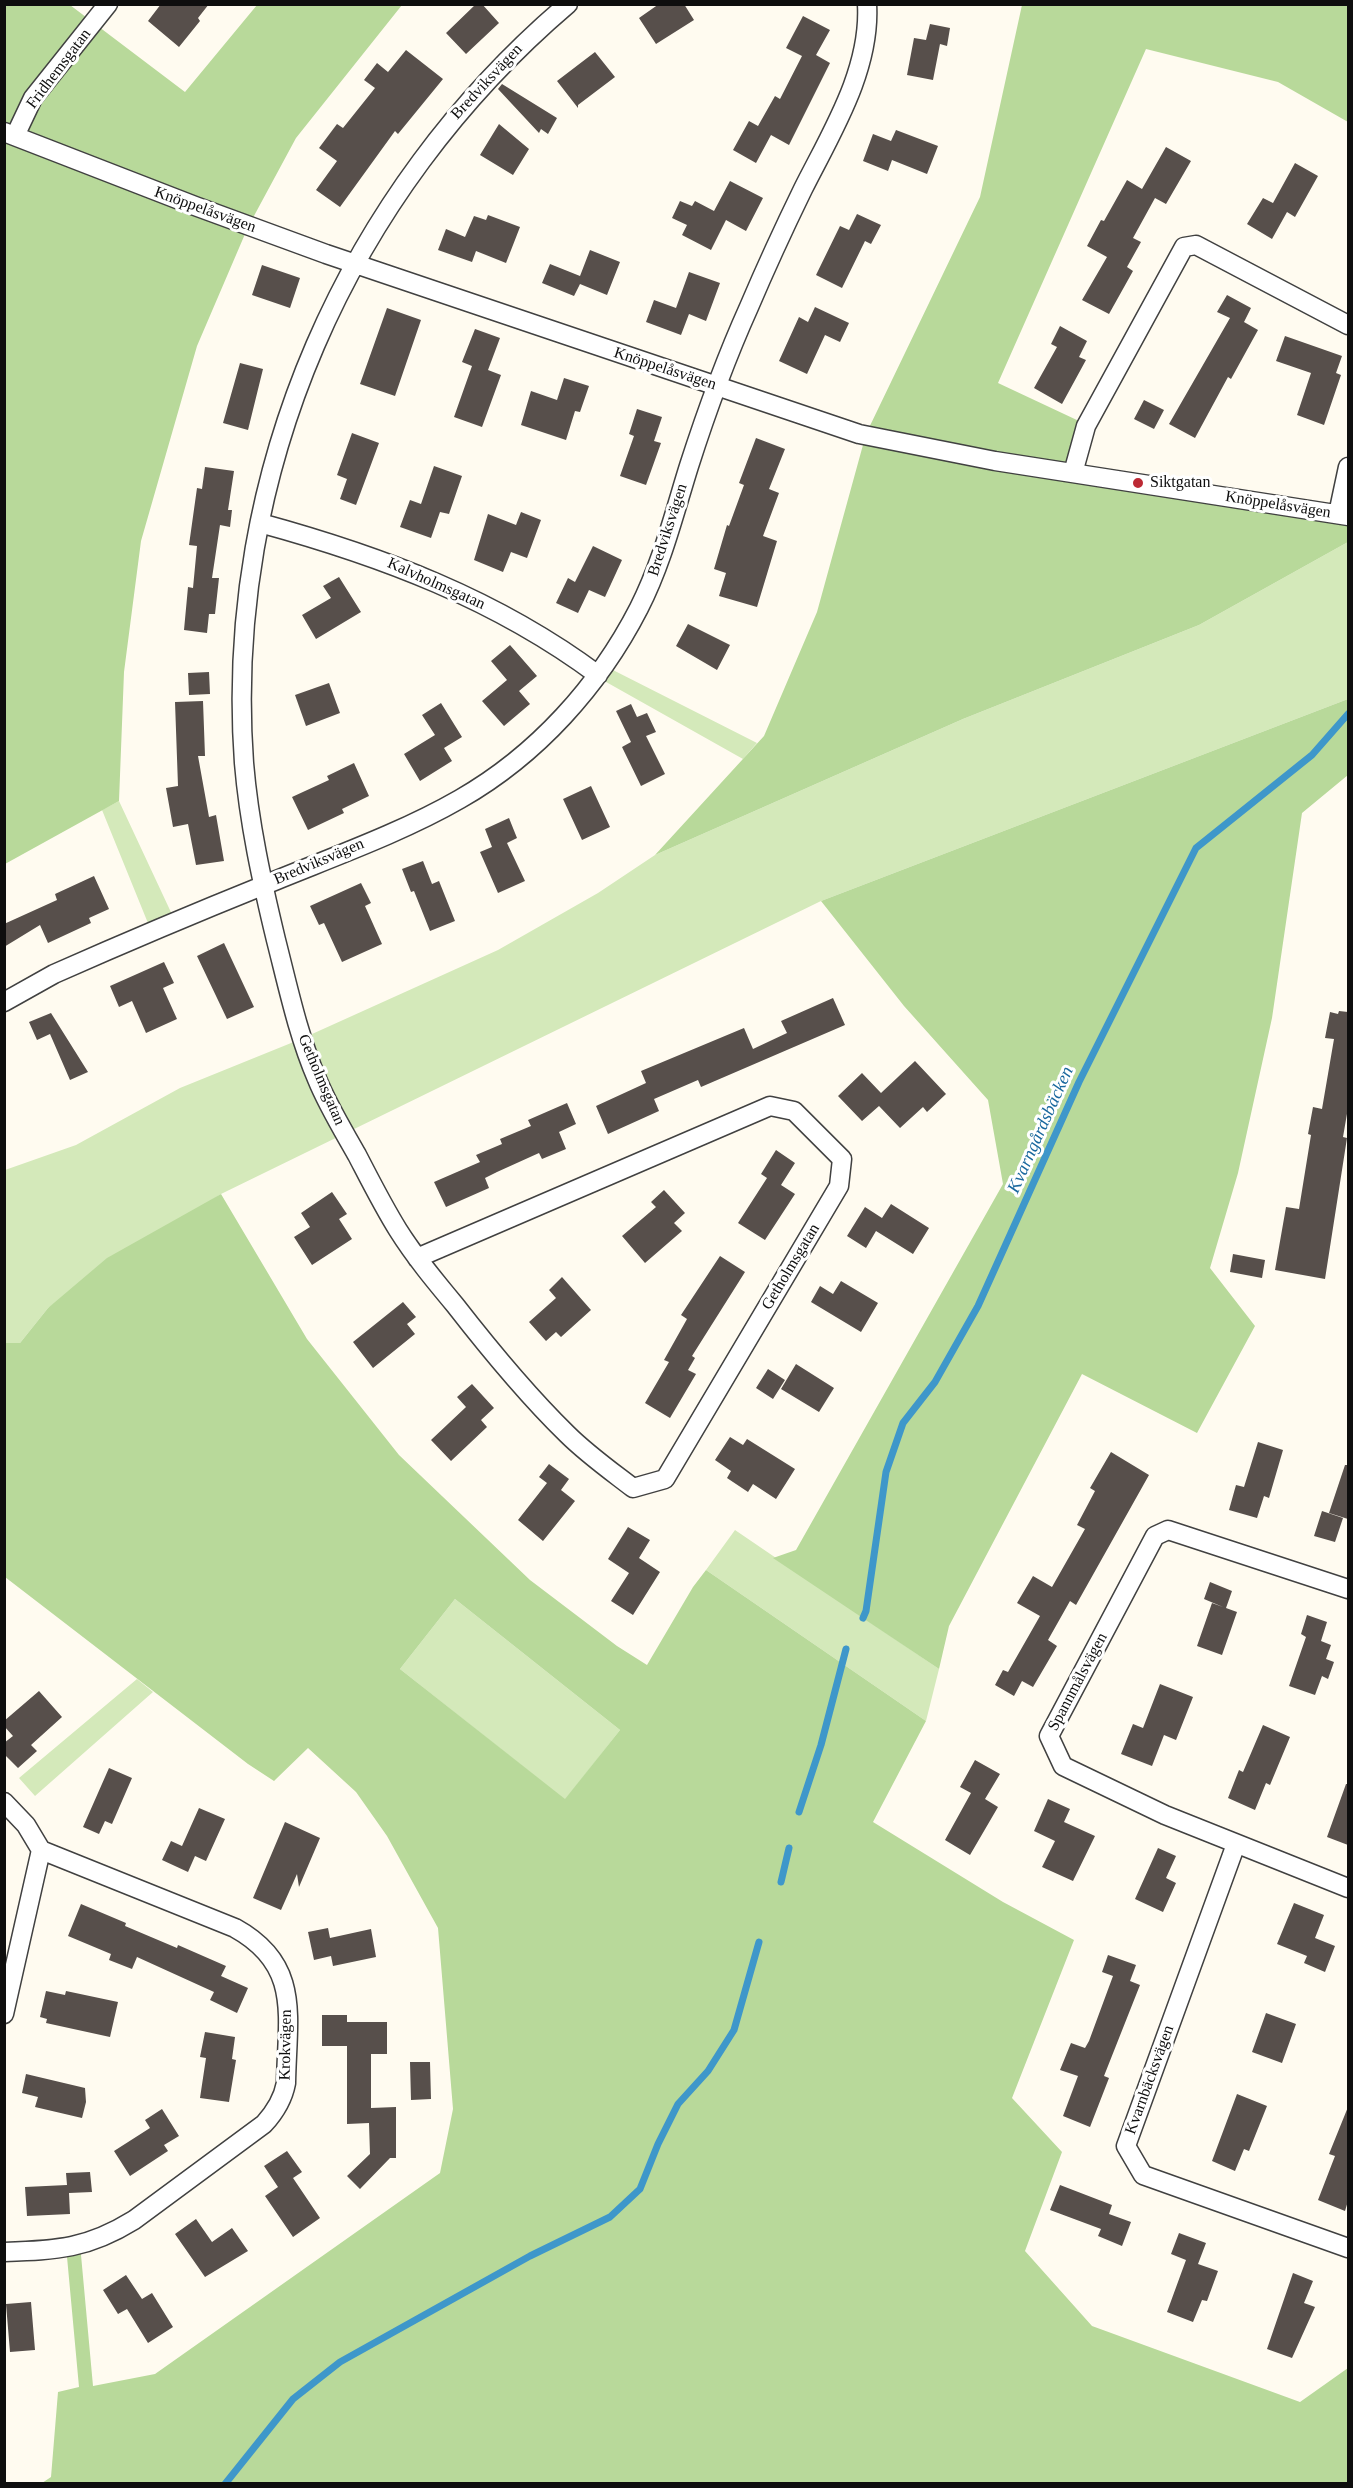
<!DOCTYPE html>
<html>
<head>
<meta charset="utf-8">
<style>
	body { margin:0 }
	#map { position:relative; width:1353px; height:2488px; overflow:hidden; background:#fffbf0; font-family:Georgia,serif }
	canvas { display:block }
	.frame { position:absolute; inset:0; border:6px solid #0e0e0e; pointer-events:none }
</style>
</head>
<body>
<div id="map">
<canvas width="1353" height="2488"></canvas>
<div class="frame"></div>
</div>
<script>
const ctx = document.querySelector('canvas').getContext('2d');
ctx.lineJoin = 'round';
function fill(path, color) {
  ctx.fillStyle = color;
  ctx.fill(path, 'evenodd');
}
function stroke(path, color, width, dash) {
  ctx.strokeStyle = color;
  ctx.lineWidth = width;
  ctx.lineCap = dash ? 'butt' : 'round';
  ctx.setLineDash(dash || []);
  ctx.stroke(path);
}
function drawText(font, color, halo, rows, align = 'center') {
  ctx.font = font + ' Georgia,serif';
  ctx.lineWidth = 6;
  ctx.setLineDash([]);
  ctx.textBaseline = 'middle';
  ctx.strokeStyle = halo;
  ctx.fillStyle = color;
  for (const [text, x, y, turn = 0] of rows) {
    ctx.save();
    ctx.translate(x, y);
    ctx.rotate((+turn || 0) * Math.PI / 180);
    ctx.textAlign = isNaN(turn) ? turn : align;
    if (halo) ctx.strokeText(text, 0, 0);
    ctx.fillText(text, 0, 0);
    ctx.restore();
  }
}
const green = new Path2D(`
	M1348 542V699L821 901 221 1194 48 1308 20 1343H5V1170L76 1145 180 1088 301 1039 498 950 598 893 655 855 963 719 1199 625Z
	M607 667 757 743 743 759 599 678Z
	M119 801 176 923 152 933 102 810Z
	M735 1530 939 1669 926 1721 706 1570Z
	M455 1599 620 1730 565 1800 400 1669Z
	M137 1679 153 1692 35 1796 19 1778Z`);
const forest = new Path2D(`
	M5 5H70L185 92 257 5H402L296 138 248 227 197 346 141 541 124 672 119 801 5 864Z
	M1022 5H1348V122L1278 82 1146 49 998 383 1079 421 1070 472 1348 513V542L1199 625 963 719 655 855 764 736 817 612 866 434 980 197Z
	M1348 699V775L1302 813 1272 1018 1238 1173 1210 1268 1255 1326 1197 1433 1082 1374 949 1626 939 1669 773 1558 796 1550 1003 1184 988 1100 904 1006 821 901Z
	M221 1194 307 1339 399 1455 530 1580 617 1646 647 1665 693 1587 706 1570 926 1721 873 1822 1003 1902 1074 1940 1012 2098 1062 2152 1025 2251 1092 2326 1300 2402 1348 2368V2483H42L51 2477 58 2392 79 2387 66 2246 80 2244 93 2386 155 2374 440 2173 453 2109 438 1928 387 1836 356 1792 308 1748 274 1781 248 1764 5 1577 4 1343H20L48 1308 107 1258ZM455 1599 620 1730 565 1799 400 1669Z`);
const stream = new Path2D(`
	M863 1618 866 1611 886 1472 903 1423 935 1382 978 1306 1079 1082 1196 848 1312 755 1348 714
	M799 1812 821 1745 846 1649
	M781 1882 789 1848
	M225 2484 293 2399 340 2362 530 2256 610 2217 640 2189 658 2144 678 2104 708 2071 734 2030 759 1942`);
const building = new Path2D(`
	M161 4H209L198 18 200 21 179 47 148 21Z
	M476 4H482L499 23 466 54 446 33Z
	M659 4H684L694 20 656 44 639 18Z
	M803 16 830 30 816 55 830 63 789 145 771 135 756 163 733 150 749 121 758 126 775 96 780 99 802 56 786 48Z
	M930 24 950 28 947 46 940 44 933 80 907 75 914 38 926 40Z
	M406 50 443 79 398 134 395 131 340 207 316 190 337 161 319 148 337 124 343 128 375 88 364 80 377 63 388 72Z
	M595 52 615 77 578 105V108L557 81Z
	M502 84 557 118 548 134 541 129 539 133 498 89Z
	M499 124 529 149 513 175 480 155Z
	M896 130 938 146 927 174 892 160 888 171 863 161 873 134 891 141Z
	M1166 147 1191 161 1166 204 1155 198 1133 238 1141 242 1127 267 1133 271 1109 314 1082 300 1107 257 1087 246 1101 220 1104 221 1127 180 1142 189Z
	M1295 163 1318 176 1295 217 1287 212 1272 239 1247 224 1263 198 1273 203Z
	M730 181 763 198 746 231 726 220 711 250 682 235 687 225 672 218 680 201 692 206 695 201 714 211Z
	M857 214 881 225 871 244 865 241 842 288 816 275 840 226 849 230Z
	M488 215 520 227 506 263 476 251 472 262 438 250 446 229 465 237 474 216 486 220Z
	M590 250 620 262 607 295 580 284 574 296 542 283 550 264 580 276Z
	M262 265 300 278 290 308 252 295Z
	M689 272 720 283 706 321 689 314 681 335 646 322 654 300 676 308Z
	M1227 295 1251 308 1244 322 1258 330 1231 379 1228 377 1195 438 1169 424 1230 318 1217 312Z
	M815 307 849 323 840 342 825 335 807 374 779 361 799 317 808 322Z
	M387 308 421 320 395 396 360 384Z
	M1060 326 1087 341 1079 357 1086 360 1062 404 1034 388 1057 347 1051 344Z
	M475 329 500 338 488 370 501 375 482 427 454 417 472 366 462 362Z
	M1285 336 1342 356 1336 373 1341 375 1324 425 1297 415 1311 373 1276 361Z
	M240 363 263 369 248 430 223 423Z
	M564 378 589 386 580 412 575 411 566 440 521 425 531 391 557 400Z
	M1144 400 1164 410 1154 429 1134 419Z
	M637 409 662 417 654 441 661 443 646 485 620 476 634 436 629 434Z
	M352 433 379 443 356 505 340 499 347 479 337 475Z
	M756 438 785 449 769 489 779 493 763 536 777 541 757 607 719 596 726 573 714 569 727 525 729 526 744 485 739 483Z
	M434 466 462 476 449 514 440 512 431 538 400 527 410 500 421 504Z
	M205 467 234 471 228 510H232L230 527 220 525 212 578H219L215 614H209L207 633 184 630 188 587 193 588 197 546 189 545 197 488 202 489Z
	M521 512 541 520 527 558 511 552 503 572 474 560 488 514 516 525Z
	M593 546 622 560 605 597 589 590 578 613 556 603 568 578 575 582Z
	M339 577 361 612 316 639 302 615 331 598 323 586Z
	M688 624 730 645 717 670 676 646Z
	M510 645 537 676 519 691 530 704 504 726 482 701 507 680 491 661Z
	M209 672 210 694 189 695 188 673Z
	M329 683 340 713 306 726 295 695Z
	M203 701 205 756H198L209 817 216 815 224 861 196 865 188 824 173 827 166 788 178 786 175 702Z
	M441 703 462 737 444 748 452 761 420 781 404 754 435 735 422 715Z
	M631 704 637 717 647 713 656 732 646 736 665 774 641 786 622 747 631 742 616 711Z
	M354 763 369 796 342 809 344 813 308 830 292 797 329 780 327 776Z
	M591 786 610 827 582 840 563 799Z
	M509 818 517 838 507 843 525 881 498 893 480 852 492 847 485 829Z
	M423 861 432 884 439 881 455 921 430 931 414 891 411 892 402 869Z
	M94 876 109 909 89 918 91 923 48 943 40 925 4 947V924L57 900 55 894Z
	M361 883 371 903 365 906 382 944 342 962 324 923 319 925 310 906Z
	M224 943 254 1007 227 1019 197 956Z
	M164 962 174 983 163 988 177 1019 146 1033 132 1001 119 1007 110 986Z
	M833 998 845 1025 701 1087 698 1080 654 1099 659 1111 608 1134 596 1106 646 1083 641 1071 744 1028 753 1049 787 1033 781 1021Z
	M1339 1011 1348 1012V1108L1343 1137 1347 1138 1325 1279 1275 1270 1286 1207 1299 1209 1311 1135 1308 1134 1313 1107 1322 1109 1334 1039 1325 1038 1330 1012 1338 1014Z
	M51 1013 61 1029 88 1072 70 1080 50 1034 37 1040 29 1022Z
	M915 1061 946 1094 927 1112 923 1107 900 1128 879 1106 862 1121 838 1096 862 1073 881 1093Z
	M567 1103 576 1124 559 1132 566 1149 542 1159 539 1153 497 1172 485 1178 489 1188 446 1207 434 1182 480 1162 476 1155 502 1144 500 1139 531 1126 528 1120Z
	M776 1150 795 1163 781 1185 795 1194 765 1240 738 1223 767 1178 761 1174Z
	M664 1190 685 1213 674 1223 682 1231 645 1263 622 1236 656 1207 651 1202Z
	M332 1192 347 1214 339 1219 352 1239 312 1265 294 1237 310 1227 301 1213Z
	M891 1204 929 1228 913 1254 876 1231 866 1248 847 1236 865 1207 882 1218Z
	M1233 1254 1265 1260 1262 1278 1230 1272Z
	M720 1256 745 1272 692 1356 695 1358 688 1370 696 1374 670 1418 645 1403 669 1362 664 1360 687 1319 681 1315Z
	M562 1277 591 1310 561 1337 556 1332 546 1341 529 1322 556 1298 549 1290Z
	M841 1281 878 1303 861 1332 811 1302 820 1286 833 1294Z
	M403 1302 416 1317 407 1324 415 1334 373 1368 353 1342Z
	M796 1364 834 1388 819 1412 781 1389Z
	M768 1369 785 1380 773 1399 756 1388Z
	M472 1384 494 1408 481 1420 487 1427 451 1461 431 1440 466 1407 457 1397Z
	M730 1437 743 1445 747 1439 795 1469 776 1499 753 1484 748 1492 727 1478 731 1471 715 1460Z
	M1258 1442 1283 1450 1269 1498 1264 1496 1257 1518 1229 1510 1236 1485 1244 1487Z
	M1111 1452 1149 1475 1076 1605 1070 1601 1048 1640 1057 1646 1033 1687 1022 1681 1014 1696 995 1685 1003 1670 1008 1672 1040 1616 1017 1603 1033 1576 1052 1587 1085 1529 1077 1525 1095 1491 1090 1488Z
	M549 1464 569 1479 561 1490 575 1501 543 1541 518 1520 547 1483 539 1477Z
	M1345 1465H1348V1519L1329 1513Z
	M1322 1511 1343 1518 1335 1542 1314 1536Z
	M628 1527 650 1540 639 1558 660 1572 633 1615 611 1601 629 1573 608 1559Z
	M1210 1582 1232 1591 1226 1608 1237 1612 1222 1655 1197 1646 1212 1603 1223 1607 1204 1599Z
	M1307 1615 1327 1622 1321 1641 1331 1645 1326 1659 1334 1662 1328 1679 1322 1676 1315 1695 1289 1686 1306 1637 1301 1634Z
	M1160 1684 1193 1697 1176 1740 1164 1735 1152 1766 1121 1754 1133 1724 1143 1728Z
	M39 1691 62 1717 31 1745 37 1751 18 1768 4 1754V1743L13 1736 4 1726V1721Z
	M1263 1725 1290 1737 1270 1785 1266 1783 1255 1810 1228 1798 1239 1770 1243 1772Z
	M975 1760 1000 1774 985 1799 998 1807 970 1855 945 1840 971 1793 960 1787Z
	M109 1768 132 1778 112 1824 105 1821 99 1834 83 1827Z
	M1346 1784H1348V1845L1327 1837Z
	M1048 1799 1070 1809 1064 1822 1095 1836 1073 1881 1042 1867 1055 1841 1034 1831Z
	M199 1808 225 1819 206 1861 195 1856 188 1872 162 1860 171 1841 182 1846Z
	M285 1822 320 1838 299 1887 297 1874 281 1910 253 1898Z
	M1158 1848 1176 1856 1166 1878 1176 1883 1163 1912 1135 1899Z
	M1294 1903 1324 1915 1315 1938 1335 1946 1325 1972 1304 1963 1307 1956 1277 1944Z
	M81 1904 126 1923 125 1926 177 1948 178 1945 226 1966 221 1976 248 1988 237 2013 210 2000 214 1992 137 1957 132 1969 109 1960 111 1954 68 1936Z
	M328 1928 330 1938 371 1929 376 1957 333 1966 331 1956 314 1960 308 1932Z
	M1108 1955 1136 1965 1130 1981 1140 1985 1104 2076 1109 2078 1090 2127 1063 2116 1078 2076 1060 2070 1071 2043 1085 2048 1089 2041 1113 1976 1102 1972Z
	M46 1991 65 1995 66 1991 118 2002 110 2037 46 2023 47 2019 40 2017Z
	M1266 2013 1296 2024 1282 2063 1252 2052Z
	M322 2015H347V2022H387V2054H371V2108L396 2107V2158H390L360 2189 347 2176 370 2154 369 2123 347 2124V2046H322Z
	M205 2032 235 2037 232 2059 236 2060 229 2102 200 2098 206 2058 200 2057Z
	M410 2062H430L431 2099 411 2100Z
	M26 2074 85 2088 86 2102 82 2118 35 2107 38 2097 22 2093Z
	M1237 2094 1267 2106 1249 2151 1244 2149 1235 2171 1212 2161Z
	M1348 2107V2201L1345 2211 1318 2200 1335 2156 1329 2154Z
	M162 2109 179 2136 164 2145 168 2151 130 2176 114 2151 150 2128 145 2120Z
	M287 2151 302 2172 293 2178 320 2218 293 2237 265 2196 278 2187 264 2166Z
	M90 2172 92 2192 69 2193 70 2214 27 2216 25 2187 67 2185 66 2173Z
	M1060 2185 1112 2205 1109 2214 1131 2222 1122 2246 1098 2236 1101 2229 1050 2210Z
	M196 2219 212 2242 232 2228 248 2251 205 2277 175 2234Z
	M1179 2233 1206 2243 1198 2264 1218 2271 1207 2301 1202 2300 1193 2322 1167 2312 1186 2260 1171 2254Z
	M1293 2273 1313 2281 1304 2303 1315 2307 1292 2358 1267 2349Z
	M126 2275 142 2299 152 2293 173 2327 148 2343 127 2309 118 2314 103 2290Z
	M31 2302 35 2350 10 2352 6 2304Z`);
const street = new Path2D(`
	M4 132 195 206 326 254 859 434 995 461 1348 516
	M15 136 33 98 108 4
	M1073 473 1086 426 1184 247 1196 245 1348 325
	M1338 514 1348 467
	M260 523C381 556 496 599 598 675
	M4 1002 54 974C124 943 195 913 267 884 330 858 401 833 460 799 537 755 599 686 639 608 662 563 674 514 689 466 706 413 726 358 749 307 766 267 784 228 803 189 831 133 871 70 867 4
	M417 1258 770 1106 794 1111 842 1159 839 1186 665 1479 633 1488C611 1471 587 1454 567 1434 526 1394 490 1350 455 1305 435 1281 415 1257 398 1230 383 1206 370 1180 357 1155 343 1130 328 1106 317 1079 298 1035 288 987 276 940 262 882 249 823 244 763 223 473 347 192 568 4
	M1348 1589 1168 1530 1155 1536 1049 1736 1063 1766 1165 1815 1348 1888
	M4 1802 26 1825 41 1850 4 2014
	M1236 1844 1126 2146 1143 2175 1348 2248
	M4 2252C58 2250 87 2249 134 2220L264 2124C275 2112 283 2099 286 2083 287 2017 302 1965 235 1928L41 1850`);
const markers = [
	[1138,483,6,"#bc2934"]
];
const streetNames = [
	["Fridhemsgatan",59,69,-53],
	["Bredviksvägen",487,82,-47],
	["Knöppelåsvägen",205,210,20],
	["Knöppelåsvägen",665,369,18],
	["Knöppelåsvägen",1278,505,9],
	["Bredviksvägen",668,530,-72],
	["Kalvholmsgatan",436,584,24],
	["Bredviksvägen",319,862,-23],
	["Getholmsgatan",321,1080,67],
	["Getholmsgatan",791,1267,-59],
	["Spannmålsvägen",1078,1682,-62],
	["Krokvägen",286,2045,-89],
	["Kvarnbäcksvägen",1150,2080,-70]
];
const poiNames = [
	["Siktgatan",1150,483]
];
const waterNames = [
	["Kvarngårdsbäcken",1041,1130,-66]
];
fill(green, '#d4e9ba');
fill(forest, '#b8d99a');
stroke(stream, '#3e97ca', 7);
fill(building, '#574f4b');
stroke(street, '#414141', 21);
stroke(street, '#fff', 18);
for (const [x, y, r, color] of markers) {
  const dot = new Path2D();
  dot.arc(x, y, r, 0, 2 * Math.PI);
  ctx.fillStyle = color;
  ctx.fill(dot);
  stroke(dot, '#fff', 2);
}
drawText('16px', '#0e0e0e', '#fff', streetNames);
drawText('16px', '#0e0e0e', '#fff', poiNames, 'left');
drawText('italic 18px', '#1a689e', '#fff', waterNames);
</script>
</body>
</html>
